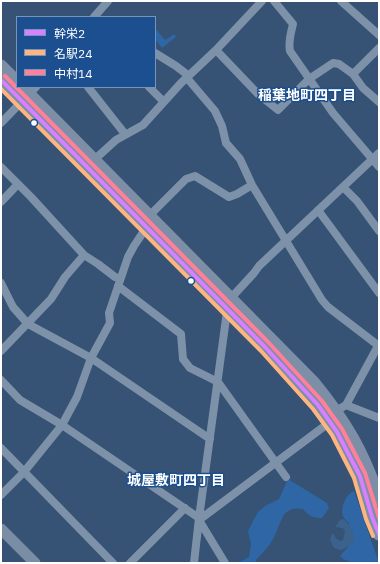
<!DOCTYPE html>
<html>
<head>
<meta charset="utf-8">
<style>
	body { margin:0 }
	#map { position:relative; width:380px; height:564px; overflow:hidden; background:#365274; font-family:"IBM Plex Sans","Noto Sans JP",sans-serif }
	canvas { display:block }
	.frame { position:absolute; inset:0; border:2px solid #fff; pointer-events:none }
	.legend { position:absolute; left:16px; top:16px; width:140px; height:72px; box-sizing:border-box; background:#1b4f8f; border:1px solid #7695bc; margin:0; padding:5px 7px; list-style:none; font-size:12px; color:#fff }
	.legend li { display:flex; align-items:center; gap:8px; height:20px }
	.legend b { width:20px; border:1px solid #7695bc }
</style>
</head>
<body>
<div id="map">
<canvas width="380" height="564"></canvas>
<div class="frame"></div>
<ul class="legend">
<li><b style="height:5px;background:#d880ff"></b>幹栄2</li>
<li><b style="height:5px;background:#ffb580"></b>名駅24</li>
<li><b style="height:5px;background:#ff8098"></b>中村14</li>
</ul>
</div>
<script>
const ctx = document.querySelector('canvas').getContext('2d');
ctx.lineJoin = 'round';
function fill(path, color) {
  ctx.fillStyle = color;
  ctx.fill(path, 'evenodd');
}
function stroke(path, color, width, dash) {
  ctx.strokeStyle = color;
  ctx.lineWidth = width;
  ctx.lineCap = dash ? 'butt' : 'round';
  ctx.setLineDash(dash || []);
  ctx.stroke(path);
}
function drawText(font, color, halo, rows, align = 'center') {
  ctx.font = font + ' "IBM Plex Sans","Noto Sans JP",sans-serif';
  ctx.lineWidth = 3;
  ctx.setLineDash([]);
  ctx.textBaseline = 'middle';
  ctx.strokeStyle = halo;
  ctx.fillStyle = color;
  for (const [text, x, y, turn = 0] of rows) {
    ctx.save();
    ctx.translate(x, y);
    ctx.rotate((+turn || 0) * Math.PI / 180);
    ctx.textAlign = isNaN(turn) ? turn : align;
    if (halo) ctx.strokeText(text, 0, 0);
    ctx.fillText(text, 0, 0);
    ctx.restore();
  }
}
const green = new Path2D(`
	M155 28 165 40 174 34 176 37 162 48 155 39Z
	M288 479 327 503 329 508 322 518C314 518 308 516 303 509 282 505 282 521 275 535 271 545 263 552 256 560V563H238L249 557 251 544 248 531 253 521 258 512 265 506 279 499Z
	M354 491 379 563H348L349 561 343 559 340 556 348 547 349 523C347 521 344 519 343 516 340 508 346 494 354 491Z`);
const water = new Path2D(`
	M343 519C348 521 357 535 354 541 352 545 346 548 341 550L334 548 330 540 332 534 334 533C335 539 337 539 341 541L343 540 345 530 342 528 335 527 340 520Z`);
const street = new Path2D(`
	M274 1 293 24C291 33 288 41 290 51L333 113 379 167
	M341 1 379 35
	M94 17 108 1
	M379 48 353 74 363 88 379 102
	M216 50 258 94 278 110 309 79 333 63 339 64 353 74
	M155 53 176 66 189 76
	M187 78 215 111 222 126 226 143 240 159 252 185 322 300 328 307 379 346
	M88 87 125 134
	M149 87 164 102
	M1 123 36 87
	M94 160 116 140 143 125 181 83 216 50 262 1
	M1 167 31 197 84 255 98 264 115 277 120 279
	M343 187 357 201 379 231
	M1 202 18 184
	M318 210 379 293
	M149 216 186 179 195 176 229 197 237 194 252 185
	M1 283 13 307 28 324 91 358 210 439
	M118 286 181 334 183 359 190 368 218 382 286 477
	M1 351 51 299 65 277 84 255
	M1 380 20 400 62 425 199 518
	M346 405 379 418
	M336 411 346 405 378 346
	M1 448 113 563
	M1 495 24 472 62 425 77 397 91 358 110 323 109 313 128 257 134 246 146 228
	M130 563 185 508
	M194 563 199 518 227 311 231 298 254 273 259 266 379 153
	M225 563 199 520 330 422`);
const secondary = new Path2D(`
	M1 529 35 563`);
const primary = new Path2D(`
	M1 66 17 82
	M1 80 265 347 318 405 337 432 352 460 360 476 372 517 379 534
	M22 87 314 383C345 421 364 453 379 500`);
const bus1 = new Path2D(`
	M1 80 265 347 318 405 337 432 360 476 372 517 379 534`);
const bus2 = new Path2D(`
	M1 89 261 351 313 409 332 435 354 478 366 519 373 536`);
const bus3 = new Path2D(`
	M5 76 269 343 322 401 342 429 365 473 379 518`);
const markers = [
	[34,123,3.5,"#fff"],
	[191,281,3.5,"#fff"]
];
const neighbourhoodNames = [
	["稲葉地町四丁目",307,96],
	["城屋敷町四丁目",176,481]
];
fill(green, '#2f66a5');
fill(water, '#3b618d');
stroke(street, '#7d92a8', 8);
stroke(secondary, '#798da4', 11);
stroke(primary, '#7d8ea7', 13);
stroke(bus1, '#d880ff', 4);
stroke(bus2, '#ffb580', 4);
stroke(bus3, '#ff8098', 4);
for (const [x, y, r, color] of markers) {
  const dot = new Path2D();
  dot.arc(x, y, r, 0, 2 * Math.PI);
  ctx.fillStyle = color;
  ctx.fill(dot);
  stroke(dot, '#1b4f8f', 1.5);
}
drawText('bold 14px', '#fff', '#1b4f8f', neighbourhoodNames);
</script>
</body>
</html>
